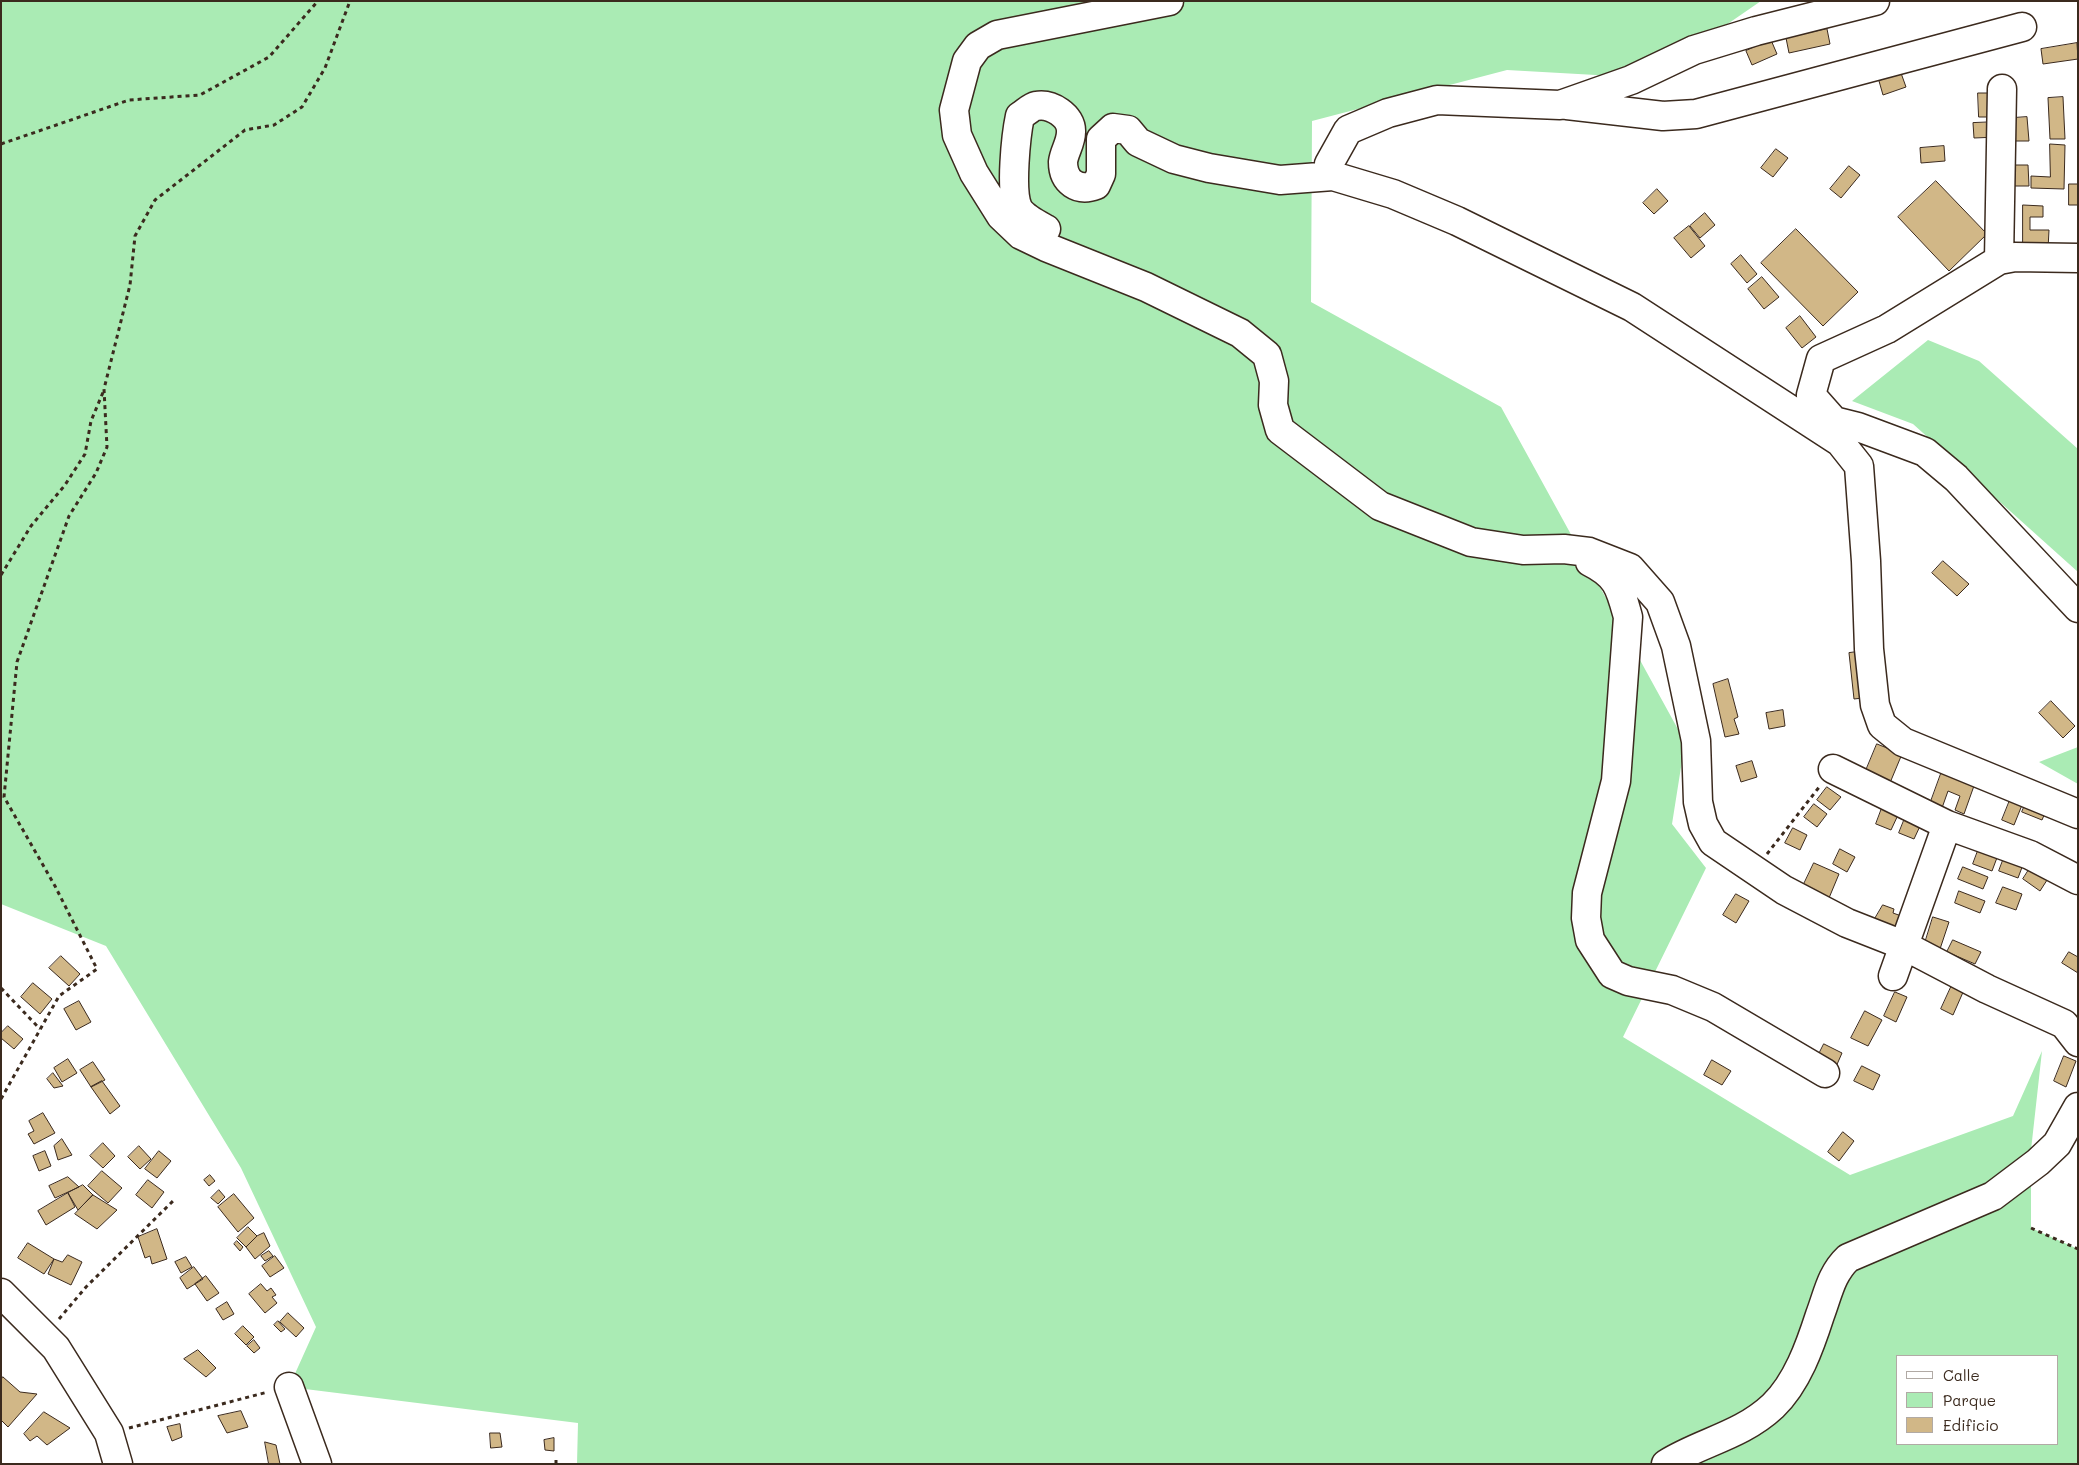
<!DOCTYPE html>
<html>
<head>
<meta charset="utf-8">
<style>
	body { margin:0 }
	#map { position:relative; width:2079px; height:1465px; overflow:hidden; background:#fff; font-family:Mali,sans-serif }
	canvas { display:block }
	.frame { position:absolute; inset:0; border:2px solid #3b2a1e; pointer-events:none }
	.legend { position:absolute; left:1896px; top:1355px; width:162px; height:90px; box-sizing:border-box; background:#fff; border:1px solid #b1aaa5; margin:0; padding:6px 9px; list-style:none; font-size:15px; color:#3b2a1e }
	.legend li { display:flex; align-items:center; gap:10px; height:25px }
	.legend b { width:25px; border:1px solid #b1aaa5 }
</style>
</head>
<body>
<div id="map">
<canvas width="2079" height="1465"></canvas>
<div class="frame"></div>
<ul class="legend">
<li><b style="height:6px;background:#fff"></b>Calle</li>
<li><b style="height:14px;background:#aaebb4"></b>Parque</li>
<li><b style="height:14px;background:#d1b787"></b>Edificio</li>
</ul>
</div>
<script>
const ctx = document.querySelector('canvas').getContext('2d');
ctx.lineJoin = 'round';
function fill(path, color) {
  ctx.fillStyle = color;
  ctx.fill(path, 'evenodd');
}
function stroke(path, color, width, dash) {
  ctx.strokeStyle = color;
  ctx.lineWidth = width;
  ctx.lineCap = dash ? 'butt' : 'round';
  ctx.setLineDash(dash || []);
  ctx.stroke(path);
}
const green = new Path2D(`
	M1 1H1761L1649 78 1507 70 1312 121 1311 302 1501 407 1685 742 1672 824 1706 868 1623 1037 1850 1175 2013 1116 2042 1051 2031 1150V1228L2078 1249V1464H577L578 1423 289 1387 316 1327 241 1168 106 946 1 904ZM1898 1356H2058V1444H1898Z
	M1928 340 1979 361 2078 449V572L1913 424 1852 401Z
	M2078 747V784L2039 762Z`);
const building = new Path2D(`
	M1827 29 1830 44 1789 53 1786 38Z
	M1771 40 1777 54 1752 65 1746 51Z
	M2077 43 2078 59 2043 64 2041 49Z
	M1901 73 1906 87 1883 95 1879 81Z
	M1978 93H1993L1994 117H1979Z
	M2063 97 2065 139H2050L2048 98Z
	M2027 117 2029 141H2014L2013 118Z
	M1997 122 1998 137 1974 138 1973 123Z
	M2050 144 2065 145 2064 189 2031 188V176L2050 177Z
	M1944 146 1945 161 1921 163 1920 148Z
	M1776 149 1788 158 1773 177 1761 168Z
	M2013 165H2028L2029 186H2014Z
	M1849 166 1860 175 1841 198 1830 189Z
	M1936 181 1987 234 1949 271 1898 217Z
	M2069 184H2078V205H2069Z
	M1657 189 1668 201 1654 214 1643 203Z
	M2023 205 2043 206V217H2030V230H2049L2048 249H2023Z
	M1705 213 1715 225 1700 238 1690 226Z
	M1689 226 1705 246 1691 258 1674 238Z
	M1796 229 1858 292 1823 326 1761 263Z
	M1741 255 1757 274 1747 283 1731 264Z
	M1762 277 1779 297 1764 309 1748 289Z
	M1800 316 1816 337 1802 348 1786 328Z
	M1943 561 1969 584 1957 596 1932 573Z
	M1865 651 1871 697 1854 699 1849 653Z
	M1728 679 1738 717 1734 719 1739 734 1725 737 1713 684Z
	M2051 701 2075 726 2063 738 2039 713Z
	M1783 710 1785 726 1769 729 1766 713Z
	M1877 744 1902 754 1887 790 1862 780Z
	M1752 761 1757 777 1741 782 1736 766Z
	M1942 771 1975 783 1964 814 1955 810 1960 796 1948 791 1942 808 1930 804Z
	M1827 787 1841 797 1830 810 1817 800Z
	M2012 795 2024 800 2014 825 2002 820Z
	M2028 798 2048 806 2042 820 2022 812Z
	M1814 804 1827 814 1817 827 1804 817Z
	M1882 808 1898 815 1891 830 1876 824Z
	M1905 818 1921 824 1914 839 1899 833Z
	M1793 828 1807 835 1800 850 1785 843Z
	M1979 848 1998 855 1992 871 1973 864Z
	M1840 849 1855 857 1847 872 1833 864Z
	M2005 855 2024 862 2018 878 1999 871Z
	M1814 863 1839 874 1829 898 1803 886Z
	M2032 865 2049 877 2040 891 2023 879Z
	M1963 867 1988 877 1983 889 1958 879Z
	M2003 887 2022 894 2016 910 1996 903Z
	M1959 891 1985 901 1980 913 1955 903Z
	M1736 894 1749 901 1736 923 1723 915Z
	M1883 905 1894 909 1893 913 1904 917 1897 931 1873 922Z
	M1933 917 1949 922 1940 949 1925 943Z
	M1953 940 1981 952 1975 964 1947 952Z
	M2069 952 2078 957V973L2062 963Z
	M61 956 80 974 69 986 49 968Z
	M33 983 52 999 40 1014 21 997Z
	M1952 985 1964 990 1953 1015 1941 1009Z
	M1895 992 1907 997 1896 1022 1884 1016Z
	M79 1001 91 1022 76 1030 64 1009Z
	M1865 1011 1882 1020 1868 1046 1851 1038Z
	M8 1026 23 1039 14 1049 1 1038V1033Z
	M1824 1044 1842 1053 1835 1069 1816 1060Z
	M2064 1056 2076 1061 2066 1087 2054 1081Z
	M68 1059 77 1073 62 1082 54 1068Z
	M1712 1060 1731 1071 1722 1085 1704 1075Z
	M93 1062 105 1080 91 1087 80 1070Z
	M1862 1066 1880 1075 1873 1090 1854 1081Z
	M53 1073 63 1086 54 1088 47 1079Z
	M102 1081 120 1106 110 1114 91 1087Z
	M43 1113 55 1133 34 1144 28 1134 34 1131 29 1121Z
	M1843 1132 1854 1141 1839 1161 1828 1152Z
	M62 1139 72 1155 58 1160 54 1146Z
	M103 1143 115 1156 103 1168 90 1156Z
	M139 1146 151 1159 140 1169 128 1157Z
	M45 1151 51 1166 39 1171 33 1156Z
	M159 1151 171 1161 157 1178 145 1169Z
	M102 1171 122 1188 108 1203 88 1186Z
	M210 1175 215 1181 209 1186 204 1180Z
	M68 1177 79 1187 55 1198 49 1186Z
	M148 1180 164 1192 152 1208 136 1195Z
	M83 1185 93 1195 78 1210 68 1193Z
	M219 1190 225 1197 218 1204 211 1198Z
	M68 1193 75 1207 46 1225 38 1211Z
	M234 1194 254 1218 238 1232 218 1207Z
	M93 1195 117 1210 97 1229 75 1214Z
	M248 1227 257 1236 246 1247 237 1238Z
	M157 1229 167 1259 152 1264 150 1256 145 1258 138 1237Z
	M264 1233 270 1246 255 1259 246 1247 257 1236Z
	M237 1241 243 1247 240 1251 234 1244Z
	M28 1243 54 1259 44 1274 18 1258Z
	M269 1251 273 1256 265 1261 261 1256Z
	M68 1255 82 1262 71 1285 48 1274 54 1259 62 1262Z
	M275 1256 284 1268 270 1277 262 1266Z
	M186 1257 192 1267 181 1273 175 1262Z
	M194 1267 203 1279 187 1289 180 1278Z
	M206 1276 219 1293 207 1301 195 1284Z
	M261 1284 267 1291 271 1288 276 1295 272 1297 277 1303 265 1313 249 1294Z
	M227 1302 234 1314 223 1320 216 1309Z
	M288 1313 304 1328 296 1337 280 1322Z
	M278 1321 285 1329 281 1332 274 1325Z
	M243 1326 254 1337 246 1345 235 1334Z
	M254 1340 260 1348 254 1353 247 1346Z
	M198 1350 216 1368 206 1377 184 1359Z
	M3 1377 20 1392 37 1394 8 1427 1 1420V1380Z
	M241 1411 248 1427 227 1433 218 1416Z
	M44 1412 70 1428 47 1445 37 1436 30 1441 24 1434Z
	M180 1424 182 1437 172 1441 167 1427Z
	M490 1433H500L502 1447 491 1448Z
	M554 1438V1451L545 1450 544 1440Z
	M265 1442 276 1445 280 1464H269Z`);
const path = new Path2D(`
	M1 144 129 100 200 95 269 57 318 1
	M1 575 31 526 65 485 85 454 91 421 104 390
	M1767 854 1820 786
	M1 988 40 1029
	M1 1099 59 996 97 969 55 886 4 797 17 662 69 516 96 473 107 447 104 389 130 285 135 236 155 200 204 162 245 130 274 125 302 107 325 68 350 1
	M2031 1228 2078 1249
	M59 1319 86 1287 174 1200
	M129 1428 268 1392
	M556 1464V1459`);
const minor = new Path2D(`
	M1169 1 997 35 978 46 967 61 954 110 957 135 974 173 1001 216 1021 235 1046 247 1146 287 1240 333 1267 355 1274 381 1273 405 1280 430 1380 506 1471 542 1523 550 1564 549 1589 552 1630 568 1660 602 1676 646 1696 741 1698 802 1703 824 1713 842 1784 890 1847 923 1903 945 1987 989 2064 1024 2078 1042
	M1567 105 1663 116 1696 114 2022 27
	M1333 176 1329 164 1348 130 1388 113 1437 100 1560 105 1631 80 1694 50 1756 31 1875 1
	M1046 229C1037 224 1023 217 1018 208 1010 191 1016 135 1020 116 1025 113 1031 107 1036 106 1051 103 1072 116 1071 132 1071 143 1064 152 1063 162 1063 182 1078 192 1096 185L1101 174V139L1113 128 1128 130 1138 142 1174 159 1209 168 1280 180 1333 176 1393 194 1457 221 1632 307 1840 442
	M2078 258 2015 257 1999 260 1887 329 1821 359 1811 395 1834 421 1840 442 1859 466 1866 561 1869 649 1875 705 1882 725 1903 742 2078 814
	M1999 260 2002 89
	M1834 421 1858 427 1925 452 1956 478 2078 608
	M1590 562C1618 576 1620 588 1628 617L1616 781 1587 893 1586 918 1590 940 1612 974 1628 981 1672 990 1713 1007 1825 1073
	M1833 769 1947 825 2030 855 2078 880
	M1893 976 1947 825
	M1 1293 56 1348 109 1433 118 1464
	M289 1387 317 1464
	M1666 1464C1701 1442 1741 1436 1773 1406 1797 1383 1810 1346 1820 1315 1828 1294 1831 1274 1848 1258L1993 1196 2038 1162 2057 1144 2078 1107`);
fill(green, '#aaebb4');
fill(building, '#d1b787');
stroke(building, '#3b2a1e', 1);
stroke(minor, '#3b2a1e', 31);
stroke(path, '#3b2a1e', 3, [4, 4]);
stroke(minor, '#fff', 28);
</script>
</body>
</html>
